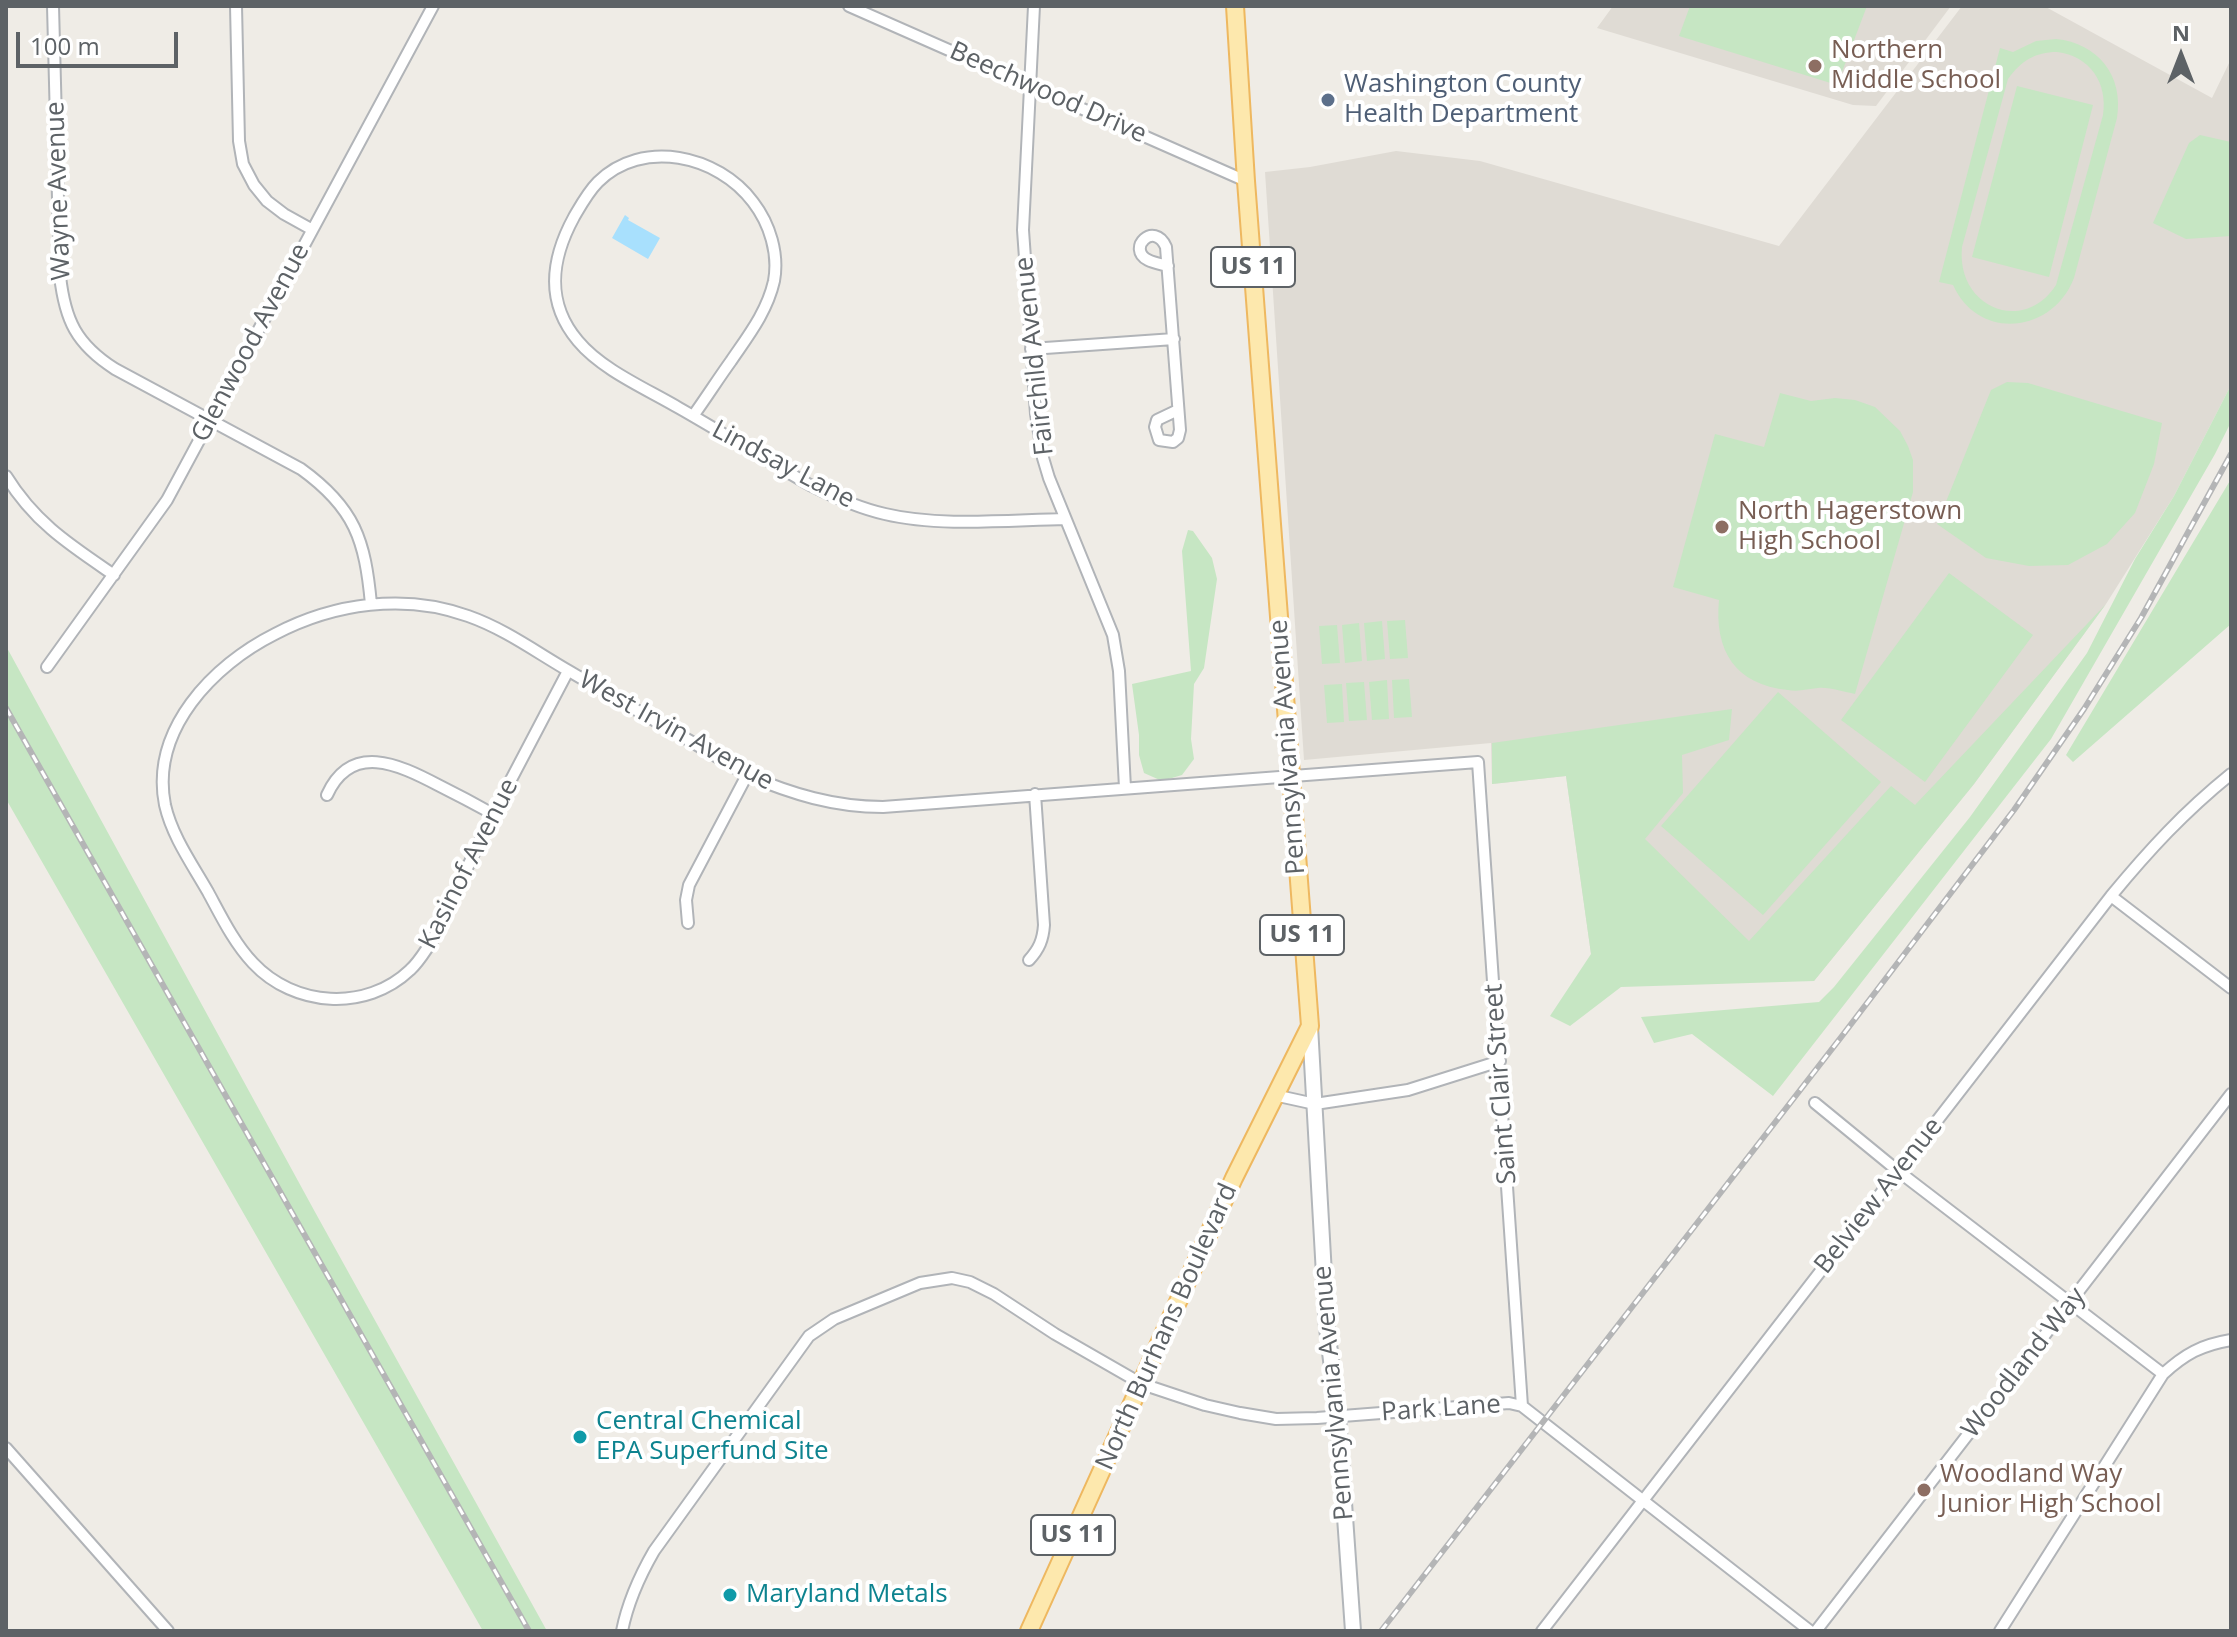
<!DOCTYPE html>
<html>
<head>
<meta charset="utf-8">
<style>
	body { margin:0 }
	#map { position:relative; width:2237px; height:1637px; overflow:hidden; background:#efece6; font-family:"Open Sans",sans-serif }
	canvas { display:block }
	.frame { position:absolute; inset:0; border:8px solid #5d6266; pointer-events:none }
	.north { position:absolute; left:2141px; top:16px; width:80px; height:80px; -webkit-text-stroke:6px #fff; paint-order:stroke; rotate:0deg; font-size:22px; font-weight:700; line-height:32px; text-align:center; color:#5d6266 }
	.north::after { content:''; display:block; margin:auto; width:28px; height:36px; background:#5d6266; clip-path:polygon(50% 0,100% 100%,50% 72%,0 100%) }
	.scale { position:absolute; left:16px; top:32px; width:162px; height:36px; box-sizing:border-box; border:4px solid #5d6266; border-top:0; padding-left:10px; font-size:24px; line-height:28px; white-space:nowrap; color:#5d6266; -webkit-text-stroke:6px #fff; paint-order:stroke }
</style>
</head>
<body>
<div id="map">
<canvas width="2237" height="1637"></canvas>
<div class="frame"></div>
<div class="north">N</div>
<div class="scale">100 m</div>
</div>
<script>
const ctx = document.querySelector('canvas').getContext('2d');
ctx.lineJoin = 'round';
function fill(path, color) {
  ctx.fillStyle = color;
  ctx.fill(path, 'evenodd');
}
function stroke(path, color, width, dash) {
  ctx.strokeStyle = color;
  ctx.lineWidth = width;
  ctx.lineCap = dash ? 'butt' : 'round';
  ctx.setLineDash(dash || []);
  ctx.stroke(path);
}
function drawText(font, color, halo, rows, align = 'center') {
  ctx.font = font + ' "Open Sans",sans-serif';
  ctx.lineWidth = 8;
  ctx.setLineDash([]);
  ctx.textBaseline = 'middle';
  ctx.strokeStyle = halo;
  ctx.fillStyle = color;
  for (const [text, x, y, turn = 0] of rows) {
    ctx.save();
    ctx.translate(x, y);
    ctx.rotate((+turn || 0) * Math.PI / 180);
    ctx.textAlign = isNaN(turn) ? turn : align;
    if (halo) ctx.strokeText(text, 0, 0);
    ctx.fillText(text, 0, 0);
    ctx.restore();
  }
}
const education = new Path2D(`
	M1613 6H1951L1876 106 1853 105 1597 28Z
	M1962 6H2044L2212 98 2231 59V385L2174 496 2106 604 1974 784 1814 981 1591 954 1566 776 1492 784 1491 743 1304 760 1265 172 1310 167 1396 151 1480 161 1779 246Z`);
const green = new Path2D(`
	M1690 6H1867L1837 85 1679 36Z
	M2056 39C2098 43 2124 76 2117 118L2074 278C2053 333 1979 342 1953 285L1939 282 2000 48 2013 52 2036 41ZM2057 52C2090 56 2108 83 2103 115L2056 285C2024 335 1956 308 1962 247L2008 79C2021 61 2035 52 2057 52Z
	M2017 86 2093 105 2049 277 1972 257Z
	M2200 135 2231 142V236L2186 239 2153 223 2189 143Z
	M2007 382 2028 383 2162 423 2154 464 2135 513 2107 544 2068 565 2029 566 1986 558 1937 524 1991 390Z
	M2231 385V422L2215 454 2051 739 1773 1096 1692 1034 1654 1043 1641 1017 1819 1002 1834 987 1970 817 2087 653 2135 559 2174 496Z
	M1780 393 1811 401 1835 398 1855 400 1875 407 1900 431 1908 446 1913 460V492L1855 694C1844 692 1830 687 1818 688 1808 689 1799 692 1788 690 1735 685 1714 650 1719 600L1673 587 1715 434 1764 447Z
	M2231 479V624L2073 762 2066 755Z
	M1188 530 1193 531 1212 558 1217 579 1204 668 1194 684 1191 739 1194 759 1182 775 1162 781 1144 773 1139 755V735L1132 684 1191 671 1182 551Z
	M1949 573 2033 635 1925 782 1841 720Z
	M2106 604 1974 784 1814 981 1621 987 1570 1026 1550 1016 1591 954 1566 776 1492 784V743L1732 709 1729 740 1682 755 1683 793 1645 839 1749 941 1891 786 1915 805Z
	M1405 620 1408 658 1390 659 1387 621Z
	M1382 621 1385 659 1367 661 1364 623Z
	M1359 623 1362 661 1345 663 1342 625Z
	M1337 625 1340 663 1322 664 1319 626Z
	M6 646 315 1212 547 1631H483L6 799Z
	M1409 679 1412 717 1394 718 1392 680Z
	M1387 680 1389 719 1372 720 1369 682Z
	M1364 682 1367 720 1349 721 1346 683Z
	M1342 684 1344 722 1327 723 1324 685Z
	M1778 692 1881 782 1763 915 1661 826Z`);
const water = new Path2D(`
	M625 215 629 218 628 220 660 238 648 259 612 238Z`);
const minor = new Path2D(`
	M53 6 60 276C65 320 76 344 115 369L301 469C355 508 365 540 371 604
	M236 6 239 141 243 164 254 185 267 201 284 214 311 229
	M849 6 1246 181
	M1034 6 1023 230 1036 414 1043 458 1049 478 1113 635 1119 671 1125 788
	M1168 266C1161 264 1154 263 1148 260 1126 249 1154 220 1166 247L1180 430 1178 438 1173 442 1159 440 1155 427 1157 420 1178 410
	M1031 349 1174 339
	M693 416C706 398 718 379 731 361 748 336 767 312 774 281 779 254 770 224 753 202 718 155 642 138 598 182 588 192 581 205 574 217 551 259 545 302 578 341 602 370 647 389 679 408 723 433 766 460 810 485 834 497 858 508 885 514 939 527 1009 520 1065 519
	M6 476C35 523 70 545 114 575
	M47 667 167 500 433 6
	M568 671 493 814 432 941C425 951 419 962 410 970 366 1012 294 1007 253 963 234 943 221 916 208 892 192 864 172 836 165 805 150 730 213 665 275 634 334 603 405 593 468 616 505 629 536 652 569 671 628 706 689 739 747 775 792 794 834 807 883 807L1478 762 1522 1406
	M327 795C351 742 398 764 438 785 456 794 475 804 493 814
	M2111 896 2231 988
	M688 923 686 900 689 885 747 775
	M1029 960C1039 949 1043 940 1044 925L1035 794
	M1274 1095 1315 1104 1408 1090 1500 1061
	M1815 1103 1898 1171 2163 1374
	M6 1448 168 1631
	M622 1631C628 1601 639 1577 654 1551L809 1336 834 1319 920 1283 952 1278 970 1282 994 1294 1055 1334 1142 1384 1205 1405 1240 1413 1276 1419 1317 1418 1509 1403 1522 1406 1810 1631
	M1542 1631 2111 896C2149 850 2184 812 2231 774
	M1816 1631 2231 1094
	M2000 1631 2163 1374C2185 1354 2201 1345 2231 1340`);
const secondary = new Path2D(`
	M1310 1026 1327 1328 1338 1417 1353 1631`);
const primary = new Path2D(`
	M1029 1631 1234 1178 1310 1026 1246 181 1235 6`);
const rail = new Path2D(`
	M6 708 529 1631
	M1381 1631 1842 1036 2014 810 2084 709 2141 618 2231 454`);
const markers = [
	[1815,66,8,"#8d6e63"],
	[1328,100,8,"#5c6f8a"],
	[1722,527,8,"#8d6e63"],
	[580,1437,8,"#0f9aa8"],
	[1924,1490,8,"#8d6e63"],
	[730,1595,8,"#0f9aa8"]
];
const shields = [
	[1253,267,84],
	[1302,935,84],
	[1073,1535,84]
];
const shieldNames = [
	["US 11",1253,267],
	["US 11",1302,935],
	["US 11",1073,1535]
];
const educationNames = [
	["Northern",1831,51],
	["Middle School",1831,81],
	["North Hagerstown",1738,512],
	["High School",1738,542],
	["Woodland Way",1940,1475],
	["Junior High School",1940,1505]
];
const serviceNames = [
	["Washington County",1344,85],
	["Health Department",1344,115]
];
const streetNames = [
	["Beechwood Drive",1048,93,24],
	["Wayne Avenue",59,191,-92],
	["Glenwood Avenue",251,343,-62],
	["Fairchild Avenue",1035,356,-96],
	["Lindsay Lane",783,465,28],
	["West Irvin Avenue",676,731,29],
	["Pennsylvania Avenue",1288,747,-94],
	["Kasinof Avenue",469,864,-63],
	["Saint Clair Street",1501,1084,-94],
	["Belview Avenue",1879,1196,-52],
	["North Burhans Boulevard",1167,1327,-66],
	["Woodland Way",2024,1363,-52],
	["Pennsylvania Avenue",1334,1393,-95],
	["Park Lane",1441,1409,-4]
];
const cultureNames = [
	["Central Chemical",596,1422],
	["EPA Superfund Site",596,1452],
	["Maryland Metals",746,1595]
];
fill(education, '#dfdbd4');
fill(green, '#c6e6c3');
fill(water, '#a8e0fd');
stroke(minor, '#b1b4b8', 14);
stroke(secondary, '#b2b6ba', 18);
stroke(primary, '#eeb860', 20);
stroke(minor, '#fff', 10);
stroke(secondary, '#fff', 14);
stroke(primary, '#fde8ad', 16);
stroke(rail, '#b4b5b6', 6);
stroke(rail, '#fff', 3, [9]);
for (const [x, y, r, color] of markers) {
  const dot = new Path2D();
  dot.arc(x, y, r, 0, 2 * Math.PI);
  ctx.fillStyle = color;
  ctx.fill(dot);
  stroke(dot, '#fff', 3);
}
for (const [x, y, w] of shields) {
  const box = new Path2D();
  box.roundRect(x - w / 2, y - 20, w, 40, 6);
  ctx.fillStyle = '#fff';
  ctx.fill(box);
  stroke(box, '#5d6266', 2);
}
drawText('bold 24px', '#5d6266', null, shieldNames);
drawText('26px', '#785e54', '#fff', educationNames, 'left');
drawText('26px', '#4e5e75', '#fff', serviceNames, 'left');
drawText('26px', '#5d6266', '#fff', streetNames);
drawText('26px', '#0d838f', '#fff', cultureNames, 'left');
</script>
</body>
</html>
